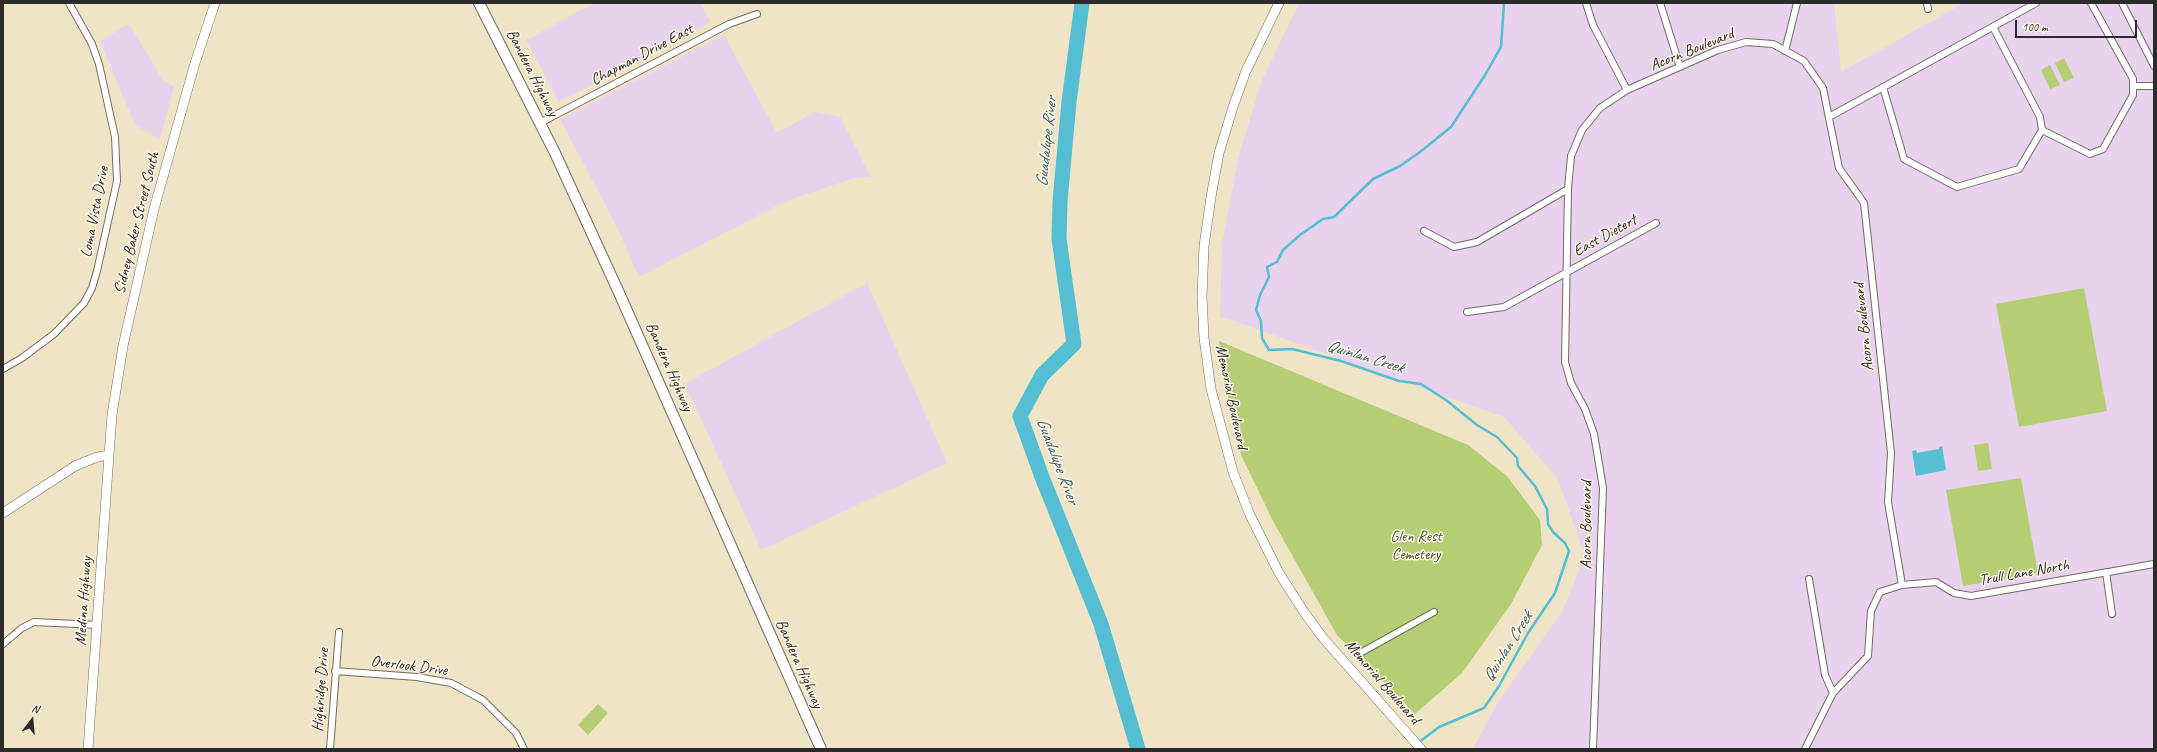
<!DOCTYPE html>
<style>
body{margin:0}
#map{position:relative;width:2157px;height:752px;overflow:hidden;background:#efe5c6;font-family:Caveat,sans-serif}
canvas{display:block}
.frame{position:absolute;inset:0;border:4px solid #2b2b2b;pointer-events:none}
.north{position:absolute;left:12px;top:700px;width:40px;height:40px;-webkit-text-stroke:3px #fcf5e5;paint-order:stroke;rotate:16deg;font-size:11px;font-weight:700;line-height:16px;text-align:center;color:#2b2b2b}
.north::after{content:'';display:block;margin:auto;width:14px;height:18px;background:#2b2b2b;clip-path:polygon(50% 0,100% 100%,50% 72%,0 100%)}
.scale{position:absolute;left:2015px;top:20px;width:122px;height:18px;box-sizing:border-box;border:2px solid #2b2b2b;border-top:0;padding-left:5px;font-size:12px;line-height:14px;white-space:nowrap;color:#2b2b2b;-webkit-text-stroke:3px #fcf5e5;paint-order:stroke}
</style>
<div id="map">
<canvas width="2157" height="752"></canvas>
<div class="frame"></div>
<div class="north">N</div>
<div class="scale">100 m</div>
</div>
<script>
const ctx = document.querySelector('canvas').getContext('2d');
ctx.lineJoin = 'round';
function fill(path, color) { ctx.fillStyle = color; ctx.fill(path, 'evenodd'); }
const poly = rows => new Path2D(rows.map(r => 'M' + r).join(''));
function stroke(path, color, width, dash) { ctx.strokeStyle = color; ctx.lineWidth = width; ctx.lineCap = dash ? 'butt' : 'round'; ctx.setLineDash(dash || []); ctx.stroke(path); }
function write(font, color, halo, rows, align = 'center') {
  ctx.font = font + ' Caveat,sans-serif'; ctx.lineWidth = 3; ctx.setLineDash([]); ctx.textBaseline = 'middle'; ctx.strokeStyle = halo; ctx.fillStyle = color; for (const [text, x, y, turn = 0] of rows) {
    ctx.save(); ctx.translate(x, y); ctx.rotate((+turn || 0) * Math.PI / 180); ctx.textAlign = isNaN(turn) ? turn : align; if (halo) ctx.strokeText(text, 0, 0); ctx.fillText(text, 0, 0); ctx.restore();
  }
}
fill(poly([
 [595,3,700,3,711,22,559,102,526,40],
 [1299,3,1834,3,1841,72,1964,3,2154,3,2154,749,1473,749,1498,702,1562,612,1585,556,1558,479,1504,417,1220,316,1222,243,1239,155,1262,80],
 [129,24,164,82,174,86,160,139,135,125,100,41],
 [724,35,777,133,815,112,840,117,871,177,854,178,786,201,639,277,616,225,560,119],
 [867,283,947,463,761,550,685,384]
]), '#e8d2ee');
fill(poly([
 [2064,58,2074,78,2064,82,2055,63],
 [2050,65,2060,85,2050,89,2041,70],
 [2084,288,2107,411,2019,427,1996,304],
 [1219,341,1468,445,1507,476,1540,520,1542,545,1511,604,1462,673,1415,714,1337,635,1273,521,1241,455,1225,385],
 [1988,443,1992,469,1978,471,1974,445],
 [2021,478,2038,573,1963,586,1946,490],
 [598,704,608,713,588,735,578,725]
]), '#b5ce73');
fill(poly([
 [1942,446,1946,470,1916,476,1912,451,1916,450,1917,453,1939,449,1939,447]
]), '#55bed2');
stroke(poly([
 [1418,743,1439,727,1484,708,1499,686,1528,633,1555,593,1569,551,1565,543,1553,532,1548,524,1547,509,1535,486,1518,466,1517,458,1497,437,1477,425,1446,400,1421,384,1399,381,1341,361,1292,349,1269,350,1262,338,1261,321,1256,310,1260,295,1269,277,1267,267,1277,262,1283,250,1300,235,1323,219,1334,217,1373,179,1400,166,1420,152,1451,127,1485,75,1501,47,1504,3]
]), '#55bed2', 2.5);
stroke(poly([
 [1082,3,1069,102,1060,201,1059,239,1074,344,1042,375,1020,416,1042,477,1101,624,1138,749]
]), '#55bed2', 15);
const street = poly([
 [1586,3,1593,25,1627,90],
 [1660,3,1680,67],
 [1927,3,1928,9],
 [2122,3,2154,66],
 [1993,27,2040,117,2042,130],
 [1785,51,1797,3],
 [2133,86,2154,86],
 [1883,87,1904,159,1957,187,2019,169,2042,130,2090,154,2103,149,2133,95,2133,79,2091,3],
 [1829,117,2036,3],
 [540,123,729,24,757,14],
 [1424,231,1454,247,1477,242,1568,189],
 [1467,312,1504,307,1656,223],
 [3,369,22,358,54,334,84,303,92,288,97,271,117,181,115,137,99,64,92,44,69,3],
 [2106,572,2112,614],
 [1809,579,1825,675,1833,693],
 [1902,585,1936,582,1954,593,1971,596,2154,564],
 [3,644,22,628,34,622,98,625],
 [1362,652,1434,612],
 [335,671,417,677,451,683,483,700,516,733,524,749],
 [330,749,339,632],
 [1593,749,1603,488,1594,434,1585,409,1571,383,1565,362,1568,189,1571,156,1582,130,1600,108,1627,90,1718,50,1746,42,1773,44,1804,61,1823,88,1839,168,1864,203,1891,453,1888,502,1902,585,1880,592,1871,611,1868,656,1833,693,1805,749]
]);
const secondary = poly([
 [1279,3,1246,71,1233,107,1219,153,1211,197,1204,246,1202,297,1204,338,1211,389,1233,472,1250,515,1279,573,1304,612,1323,638,1421,749],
 [3,513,75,466,97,457,109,455],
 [88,749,109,455,112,415,123,346,154,209,195,63,215,3]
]);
const primary = poly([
 [479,3,555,153,620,295,821,749]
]);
stroke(street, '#706c61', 8);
stroke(secondary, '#706c61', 10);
stroke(primary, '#706c61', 12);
stroke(street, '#fff', 6);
stroke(secondary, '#fff', 9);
stroke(primary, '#fff', 10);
write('16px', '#2b2b2b', '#fcf5e5', [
 ["Acorn Boulevard",1692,50,-22],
 ["Chapman Drive East",642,55,-28],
 ["Bandera Highway",532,73,63],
 ["Loma Vista Drive",95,212,-79],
 ["Sidney Baker Street South",137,223,-76],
 ["East Dietert",1605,236,-29],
 ["Acorn Boulevard",1864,327,-96],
 ["Bandera Highway",669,367,66],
 ["Memorial Boulevard",1231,397,78],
 ["Acorn Boulevard",1587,525,-90],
 ["Trull Lane North",2024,573,-10],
 ["Medina Highway",84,601,-86],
 ["Bandera Highway",799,664,66],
 ["Overlook Drive",409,666,7],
 ["Memorial Boulevard",1382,682,49],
 ["Highridge Drive",321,690,-86]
]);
write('16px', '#4e543d', '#fcf5e5', [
 ["Glen Rest",1416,537],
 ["Cemetery",1416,555]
]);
write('italic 17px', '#3a5e65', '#fcf5e5', [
 ["Guadalupe River",1047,142,-84],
 ["Quinlan Creek",1365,357,17],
 ["Guadalupe River",1057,461,69],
 ["Quinlan Creek",1508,647,-58]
]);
</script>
